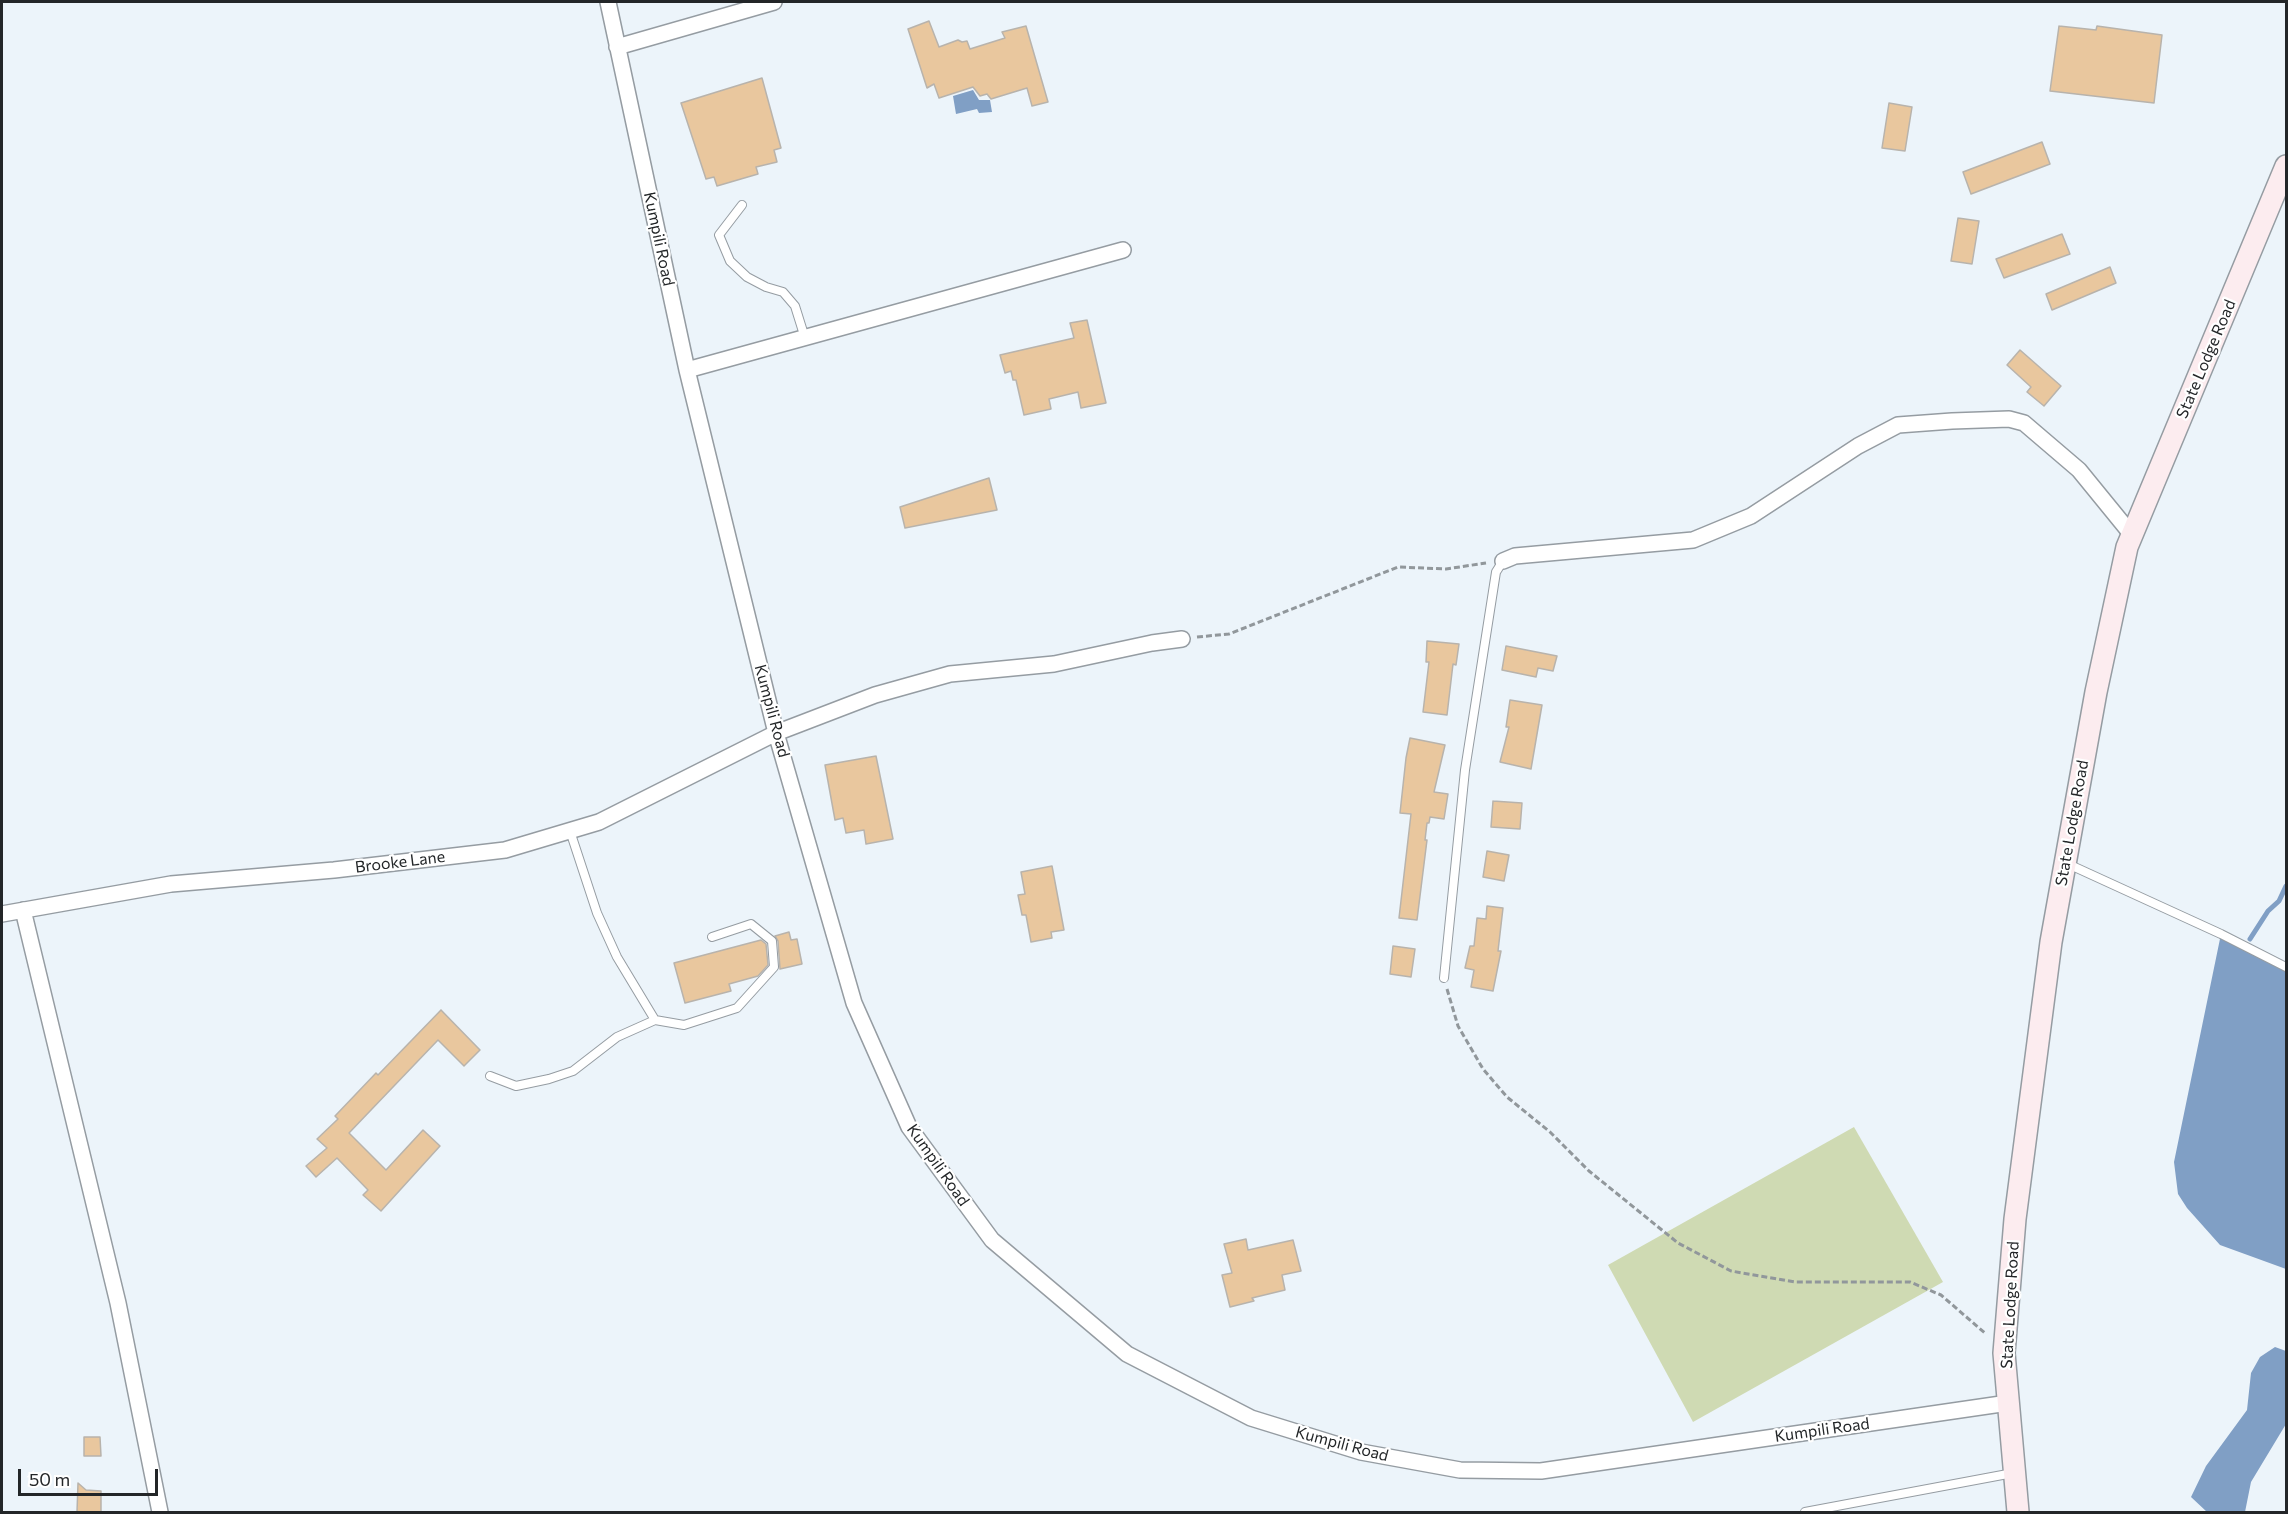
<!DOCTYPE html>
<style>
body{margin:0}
#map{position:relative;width:2288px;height:1514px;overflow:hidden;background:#ecf4fa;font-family:Commissioner,sans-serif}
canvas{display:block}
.frame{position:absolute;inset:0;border:3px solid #232628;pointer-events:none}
.scale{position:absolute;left:18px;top:1469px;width:140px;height:27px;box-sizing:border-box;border:3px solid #232628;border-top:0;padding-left:8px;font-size:18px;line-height:21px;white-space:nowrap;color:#232628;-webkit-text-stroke:4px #fff;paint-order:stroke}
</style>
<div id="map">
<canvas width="2288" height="1514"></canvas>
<div class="frame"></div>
<div class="scale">50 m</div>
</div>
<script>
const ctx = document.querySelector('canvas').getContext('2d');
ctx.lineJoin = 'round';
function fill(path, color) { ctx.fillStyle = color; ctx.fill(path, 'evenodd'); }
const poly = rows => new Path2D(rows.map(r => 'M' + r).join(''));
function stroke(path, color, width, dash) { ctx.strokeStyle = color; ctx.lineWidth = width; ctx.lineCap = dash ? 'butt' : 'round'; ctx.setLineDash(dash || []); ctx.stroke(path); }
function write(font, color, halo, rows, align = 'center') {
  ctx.font = font + ' Commissioner,sans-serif'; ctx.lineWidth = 4.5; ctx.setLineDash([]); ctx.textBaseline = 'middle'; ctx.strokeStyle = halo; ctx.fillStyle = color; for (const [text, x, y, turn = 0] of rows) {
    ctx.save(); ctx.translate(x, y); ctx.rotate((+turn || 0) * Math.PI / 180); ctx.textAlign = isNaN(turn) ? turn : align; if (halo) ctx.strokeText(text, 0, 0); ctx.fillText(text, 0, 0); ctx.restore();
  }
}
fill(poly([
 [1854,1127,1943,1282,1693,1422,1608,1265]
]), '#cfdab3');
fill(poly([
 [973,90,979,100,990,100,992,112,979,113,977,109,956,114,953,96],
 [2221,934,2286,967,2286,1269,2220,1245,2187,1208,2178,1194,2174,1162],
 [2275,1347,2286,1351,2286,1424,2251,1482,2245,1512,2207,1512,2191,1497,2206,1466,2247,1410,2251,1373,2260,1357]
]), '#809fc5');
stroke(poly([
 [2250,939,2268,911,2279,901,2286,886]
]), '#809fc5', 5);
const building = poly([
 [929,21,939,47,958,40,962,42,967,41,970,49,1005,38,1002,32,1026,26,1048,102,1032,106,1027,88,991,99,987,94,980,96,973,87,939,98,934,84,927,88,908,29,929,21],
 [2059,26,2096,30,2097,26,2162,35,2154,103,2050,91,2059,26],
 [762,78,781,148,774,150,777,162,756,167,758,174,717,186,714,177,706,179,681,103,762,78],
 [1889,103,1912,107,1905,151,1882,148,1889,103],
 [2042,142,2050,164,1971,194,1963,172,2042,142],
 [1958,218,1979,221,1972,264,1951,261,1958,218],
 [2062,234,2070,254,2004,278,1996,259,2062,234],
 [2110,267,2116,283,2052,310,2046,294,2110,267],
 [1087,320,1106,403,1081,408,1078,392,1049,399,1051,409,1024,415,1016,380,1013,380,1011,371,1005,373,1000,355,1074,338,1070,323,1087,320],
 [2020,350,2061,386,2044,406,2027,392,2031,387,2007,365,2020,350],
 [989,478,997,510,905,528,900,507,989,478],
 [1427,641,1459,644,1456,665,1453,664,1447,715,1423,712,1429,662,1426,662,1427,641],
 [1506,646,1557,656,1553,671,1538,668,1536,677,1502,670,1506,646],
 [1510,700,1542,705,1531,769,1500,762,1509,727,1506,727,1510,700],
 [1410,738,1445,745,1434,792,1448,794,1444,819,1430,817,1429,823,1427,823,1425,840,1427,840,1417,920,1399,918,1411,814,1400,813,1406,758,1410,738],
 [876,756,893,839,866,844,864,830,846,833,843,818,835,820,825,765,876,756],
 [1493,801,1522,803,1520,829,1491,827,1493,801],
 [1487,851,1509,855,1504,881,1483,877,1487,851],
 [1052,866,1064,930,1051,932,1052,938,1031,942,1026,915,1022,915,1018,895,1025,894,1021,872,1052,866],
 [1487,906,1503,908,1498,951,1501,951,1493,991,1471,987,1474,970,1465,968,1470,946,1474,946,1477,918,1486,919,1487,906],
 [789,932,791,940,797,939,802,964,780,969,778,941,775,936,789,932],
 [761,940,766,944,768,965,758,976,729,984,731,991,685,1003,674,963,761,940],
 [1393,946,1415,949,1411,977,1390,974,1393,946],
 [441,1010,480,1050,464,1066,438,1040,349,1133,386,1170,423,1130,440,1146,381,1211,363,1195,368,1190,337,1158,316,1177,306,1166,327,1148,317,1139,338,1119,335,1116,376,1073,378,1075,441,1010],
 [1246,1239,1248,1250,1293,1240,1301,1271,1282,1275,1285,1290,1252,1298,1254,1301,1230,1307,1222,1275,1232,1273,1224,1244,1246,1239],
 [84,1437,100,1437,101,1456,84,1456,84,1437],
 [78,1483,86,1490,101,1491,101,1512,77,1512,78,1483]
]);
fill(building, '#e9c79e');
stroke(building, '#b8b3ac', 1.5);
const lane = poly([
 [742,205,719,235,730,261,747,277,766,287,783,292,795,306,805,338],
 [570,831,597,913,617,957,655,1020,684,1025,737,1008,774,967,772,941,751,924,712,937],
 [2068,864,2221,934,2286,967],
 [1444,978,1465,770,1496,572,1503,561],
 [490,1076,516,1086,549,1079,573,1071,617,1037,655,1020],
 [1805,1512,2013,1473]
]);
const street = poly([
 [608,2,687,370,776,733,854,1003,909,1127,992,1240,1127,1354,1251,1418,1361,1452,1460,1470,1541,1471,2008,1403],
 [617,47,774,2],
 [687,370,1123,250],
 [1503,561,1515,556,1693,540,1751,516,1858,446,1898,425,1952,421,2009,419,2024,423,2079,470,2132,535],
 [23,910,118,1303,160,1512],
 [2,914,171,884,334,870,505,850,599,822,776,733,875,695,950,674,1054,664,1152,643,1182,639]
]);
const secondary = poly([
 [2018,1512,2004,1353,2015,1219,2051,942,2096,692,2127,547,2286,166]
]);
stroke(lane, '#959ca2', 10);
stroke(street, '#959ca2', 18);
stroke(secondary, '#959ca2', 24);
stroke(poly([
 [1197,637,1229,634,1398,567,1446,569,1486,563],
 [1447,989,1458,1026,1483,1069,1507,1097,1550,1132,1589,1171,1678,1243,1731,1271,1795,1282,1910,1282,1941,1295,1986,1334]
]), '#91979b', 3, [6, 3]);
stroke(lane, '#fff', 8);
stroke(street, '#fff', 15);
stroke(secondary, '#fcecef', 21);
write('16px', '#232628', '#fff', [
 ["Kumpili Road",659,239,78],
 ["State Lodge Road",2206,359,-67],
 ["Kumpili Road",772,711,75],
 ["State Lodge Road",2072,823,-80],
 ["Brooke Lane",400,862,-7],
 ["Kumpili Road",938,1165,55],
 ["State Lodge Road",2010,1305,-87],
 ["Kumpili Road",1822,1430,-8],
 ["Kumpili Road",1342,1444,15]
]);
</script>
